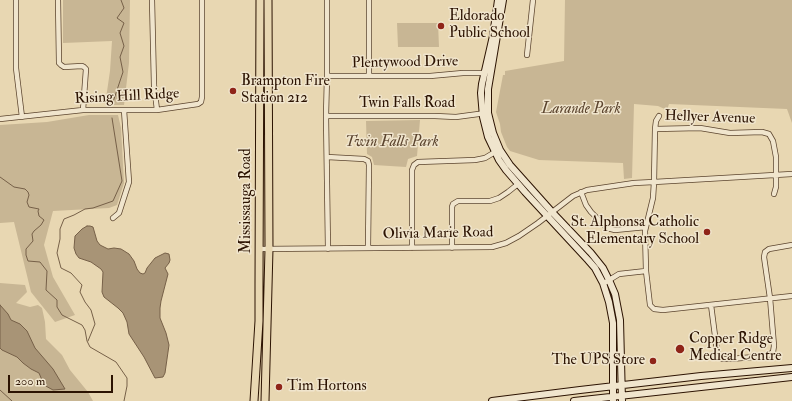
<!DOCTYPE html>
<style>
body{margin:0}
#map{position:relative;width:792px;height:401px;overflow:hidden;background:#e8d7b2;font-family:"IM FELL Double Pica",serif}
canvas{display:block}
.scale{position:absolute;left:8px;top:375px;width:105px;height:18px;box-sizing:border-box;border:2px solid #2c1302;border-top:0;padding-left:5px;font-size:12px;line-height:14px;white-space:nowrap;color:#2c1302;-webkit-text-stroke:3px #f0e5cd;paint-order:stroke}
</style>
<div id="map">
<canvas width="792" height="401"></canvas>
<div class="scale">200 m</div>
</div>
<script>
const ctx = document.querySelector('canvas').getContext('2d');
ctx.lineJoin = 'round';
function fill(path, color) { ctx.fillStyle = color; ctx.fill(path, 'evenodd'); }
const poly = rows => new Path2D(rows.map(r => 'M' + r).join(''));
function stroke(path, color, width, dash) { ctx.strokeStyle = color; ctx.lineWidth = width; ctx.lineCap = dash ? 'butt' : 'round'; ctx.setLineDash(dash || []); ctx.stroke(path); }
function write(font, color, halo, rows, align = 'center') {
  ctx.font = font + ' "IM FELL Double Pica",serif'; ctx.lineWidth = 3; ctx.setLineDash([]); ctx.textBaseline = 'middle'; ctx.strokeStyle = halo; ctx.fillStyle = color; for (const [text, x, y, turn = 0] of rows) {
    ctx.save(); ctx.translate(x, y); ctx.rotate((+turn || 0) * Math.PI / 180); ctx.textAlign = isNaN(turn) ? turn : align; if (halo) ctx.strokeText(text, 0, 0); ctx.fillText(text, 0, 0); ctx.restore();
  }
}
fill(poly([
 [63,0,130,0,129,63,124,105,105,105,110,71,112,41,63,43],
 [565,0,792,0,792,123,787,109,669,104,667,110,658,106,634,104,632,178,624,179,623,163,539,160,510,151,507,147,501,132,500,124,496,112,503,75,505,75,505,71,564,61],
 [397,23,438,23,439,47,398,47],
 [89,115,118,115,121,128,124,183,117,205,109,208,53,211,44,245,53,277,75,315,55,322,31,292,14,222,0,223,0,125,47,122],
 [420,120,417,156,408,159,406,167,374,165,372,157,367,154,366,121],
 [0,283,25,285,27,292,16,303,30,307,38,305,42,308,45,322,46,339,62,355,70,370,88,392,93,401,0,401]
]), '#c8b694');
const water = poly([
 [87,226,90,226,93,227,97,241,100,245,108,249,114,248,121,249,129,254,134,261,137,269,140,273,143,274,145,273,147,268,155,258,165,253,169,254,170,260,169,263,165,268,168,274,161,301,160,308,160,318,166,333,169,345,165,373,163,377,155,378,144,357,129,334,127,322,123,313,118,308,104,297,102,292,103,272,101,269,91,262,79,258,76,254,74,248,75,236,82,229,87,226],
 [0,305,8,314,11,320,20,324,27,331,35,348,53,369,65,389,53,390,44,385,39,373,31,369,23,363,17,357,2,350,0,348,0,305]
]);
fill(water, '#a89476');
stroke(water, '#766048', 1);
stroke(poly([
 [113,102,123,72,120,57,124,46,120,33,124,23,117,18,124,8,121,0],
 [0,177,14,187,25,189,28,192,29,195,27,202,29,207,39,209,38,211,39,216,44,220,41,225,34,231,32,234,33,241,26,249,26,255,28,261,40,262,47,271,46,290,57,300,57,307,62,315,82,325,85,330,87,341,90,347,116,362,127,378,127,386,124,401],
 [88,341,95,324,91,310,85,302,80,292,82,285,71,273,61,268,57,253,60,239,60,229,64,219,74,215,85,209,93,208,113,201,122,181,112,118],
 [0,390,12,401]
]), '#766048', 1);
const street = poly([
 [16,0,16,68,22,117],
 [58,0,59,63,61,65,64,67,82,66,84,67,86,69,83,110],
 [152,0,154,85,157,110],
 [327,0,327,76,326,116,328,249],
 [527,55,533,0],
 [327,76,430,76,463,73,484,73],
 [369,76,369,0],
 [326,116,435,116,456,117,486,113],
 [659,116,656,121,655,129,654,182,653,198,645,231,646,271,650,305,654,309,663,310,792,296],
 [0,119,83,110,157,110,198,104,201,102,202,97,202,0],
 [655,129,700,128,730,133,762,132,769,134,773,141,776,157,776,187,774,194],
 [327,157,364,159,368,161,369,165,368,248],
 [581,192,586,205,591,212,607,228,615,230,646,227],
 [113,218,119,213,129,182,124,110],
 [412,248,412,170,414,165,418,162,475,160,485,158,495,152],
 [452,248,452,207,453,204,458,201,490,201,499,198,508,192,518,184],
 [260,249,492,247,506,243,519,236,538,223,573,196,587,190,634,183,654,182,792,174],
 [606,282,619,274,646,271],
 [711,305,717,351,719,356,722,359,730,359,767,356,773,352,774,346,770,298,764,257,765,252,769,249,792,245]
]);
const secondary = poly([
 [498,0,493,36,482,84,481,93,483,117,488,137,499,160,506,170,525,192,588,260,595,268,603,283,609,302,613,323,613,401],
 [503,0,488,89,488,113,493,133,500,150,510,165,552,212,591,253,603,268,609,280,615,294,620,320,622,401],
 [492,401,580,390,701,376,792,368],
 [574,401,792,377]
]);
const primary = poly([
 [254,401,259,321,259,283,260,0],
 [265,401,269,249,268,0]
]);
stroke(street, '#5b442e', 6);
stroke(secondary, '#2c1302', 8);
stroke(primary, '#2c1302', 9);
stroke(street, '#f0e5cd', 4.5);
stroke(secondary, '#f0e5cd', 6);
stroke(primary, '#e8d7b2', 7);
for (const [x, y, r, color] of [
 [441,26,4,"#8f2418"],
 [233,91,4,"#8f2418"],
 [707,232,4,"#8f2418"],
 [680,349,5,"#8f2418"],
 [653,361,4,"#8f2418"],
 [279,387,4,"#8f2418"]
]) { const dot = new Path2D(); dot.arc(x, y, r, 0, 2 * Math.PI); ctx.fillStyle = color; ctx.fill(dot); stroke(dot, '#f0e5cd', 1.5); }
write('15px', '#2c1302', '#f0e5cd', [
 ["Eldorado",449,17],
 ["Public School",449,34],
 ["Brampton Fire",241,82],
 ["Station 212",241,99],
 ["St. Alphonsa Catholic",699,223,"right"],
 ["Elementary School",699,240,"right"],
 ["Copper Ridge",689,340],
 ["Medical Centre",689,357],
 ["The UPS Store",645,361,"right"],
 ["Tim Hortons",287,387]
], 'left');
write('15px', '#2c1302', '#f0e5cd', [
 ["Plentywood Drive",405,63,-1],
 ["Rising Hill Ridge",127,97,-3],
 ["Twin Falls Road",407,104],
 ["Hellyer Avenue",710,118,2],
 ["Mississauga Road",247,201,-90],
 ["Olivia Marie Road",438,234,-1]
]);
write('italic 15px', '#5b442e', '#f0e5cd', [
 ["Larande Park",581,110],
 ["Twin Falls Park",392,143]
]);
</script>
